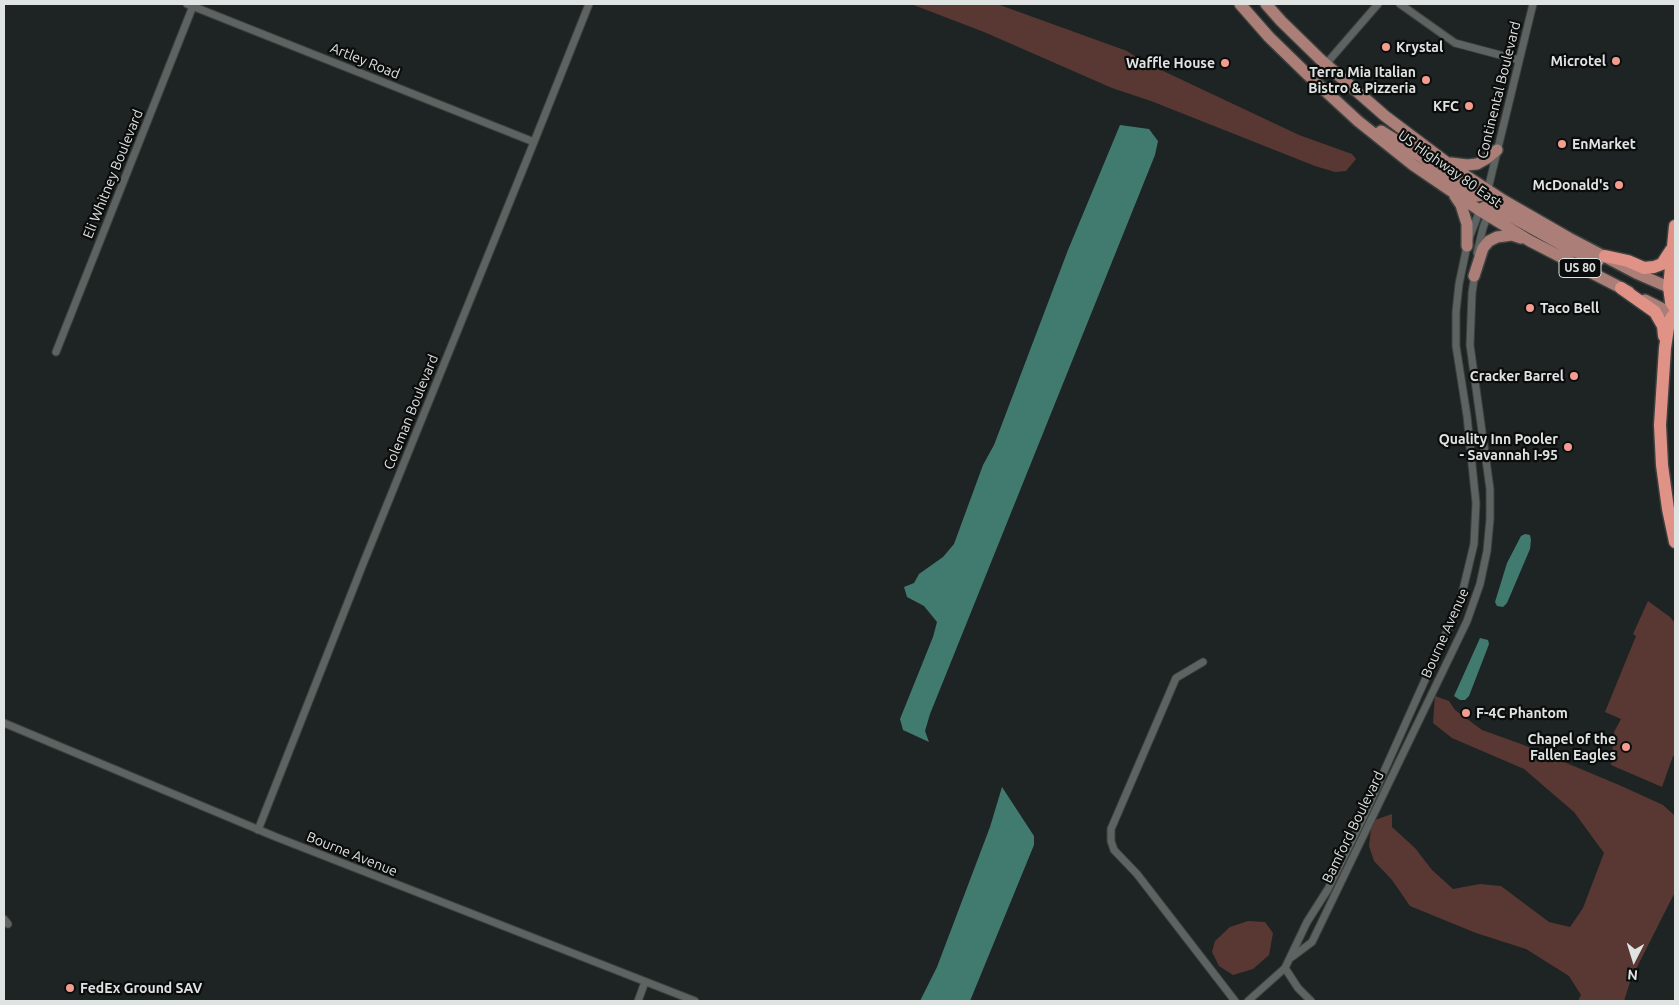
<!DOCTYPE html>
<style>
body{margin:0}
#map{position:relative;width:1679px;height:1005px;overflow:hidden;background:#1e2423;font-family:Ubuntu,sans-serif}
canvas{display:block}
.frame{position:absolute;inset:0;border:5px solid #dfe3e2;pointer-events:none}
.north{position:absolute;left:1609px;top:935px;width:50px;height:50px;-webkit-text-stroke:4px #0a0d0c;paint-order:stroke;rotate:185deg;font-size:14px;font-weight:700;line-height:20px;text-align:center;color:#dfe3e2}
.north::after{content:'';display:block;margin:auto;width:18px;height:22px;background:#dfe3e2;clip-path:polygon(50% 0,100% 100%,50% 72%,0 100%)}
</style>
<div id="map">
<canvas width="1679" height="1005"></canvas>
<div class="frame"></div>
<div class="north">N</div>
</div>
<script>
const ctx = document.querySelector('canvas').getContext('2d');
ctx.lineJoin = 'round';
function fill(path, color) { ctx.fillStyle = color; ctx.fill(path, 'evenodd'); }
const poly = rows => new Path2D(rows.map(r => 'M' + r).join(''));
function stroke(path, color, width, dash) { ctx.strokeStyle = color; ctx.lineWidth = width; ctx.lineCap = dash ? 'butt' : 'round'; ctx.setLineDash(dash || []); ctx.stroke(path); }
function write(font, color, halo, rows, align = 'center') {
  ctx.font = font + ' Ubuntu,sans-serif'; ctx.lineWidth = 4.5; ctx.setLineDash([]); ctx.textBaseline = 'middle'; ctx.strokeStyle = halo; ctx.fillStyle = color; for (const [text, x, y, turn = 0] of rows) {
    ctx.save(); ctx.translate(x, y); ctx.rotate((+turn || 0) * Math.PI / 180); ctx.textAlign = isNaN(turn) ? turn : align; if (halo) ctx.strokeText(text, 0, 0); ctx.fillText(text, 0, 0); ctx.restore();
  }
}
fill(poly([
 [911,4,997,4,1127,51,1142,61,1299,135,1352,154,1356,159,1346,171,1335,172,1315,166,1151,101,1112,88,984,32],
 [1648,601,1670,617,1675,623,1675,756,1673,756,1662,787,1611,765,1614,732,1621,719,1605,712,1636,636,1633,634],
 [1435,696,1449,701,1455,710,1482,730,1521,744,1619,785,1663,805,1675,816,1675,892,1631,979,1624,1001,1578,1001,1581,995,1569,976,1526,949,1476,933,1410,906,1392,880,1374,861,1369,846,1372,821,1392,814,1392,827,1415,848,1432,870,1453,889,1480,884,1501,886,1549,922,1570,927,1583,908,1604,853,1574,812,1524,769,1452,738,1433,723],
 [1248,921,1265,922,1273,933,1269,955,1253,969,1233,975,1219,966,1212,952,1215,941,1230,927]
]), '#593833');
fill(poly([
 [1120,125,1149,129,1158,141,1155,155,930,714,925,731,929,742,903,730,900,719,933,637,937,622,924,606,907,597,904,587,914,583,919,574,943,557,954,544,983,465,994,445,1068,250],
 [1525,534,1530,535,1531,540,1530,549,1507,603,1503,607,1497,606,1495,602,1507,563,1521,536],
 [1480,638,1488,640,1489,644,1486,652,1469,696,1465,700,1460,700,1454,696],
 [1002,787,1034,836,1034,845,970,1001,920,1001,937,967,990,827]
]), '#417a6f');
const minor = poly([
 [187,4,534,142],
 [1400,4,1455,43,1519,60],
 [1326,64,1378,4],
 [1487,193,1533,4],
 [1477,253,1483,228,1488,214,1488,190],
 [56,352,193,6],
 [1203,662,1176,678,1111,829,1111,841,1114,850,1137,874,1235,1001],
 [4,723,276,837,695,1001],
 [258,830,363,564,534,142,589,4],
 [4,919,8,924],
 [1292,957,1312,942,1467,621,1480,584,1487,551,1490,519,1490,489,1470,345,1472,293,1475,273],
 [1285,968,1298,988,1311,1001],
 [638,1001,645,982],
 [1248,1001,1285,968,1307,922,1328,889,1364,816,1460,602,1474,544,1476,503,1467,416,1456,346,1456,312,1459,284,1468,241,1481,207]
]);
const primary = poly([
 [1240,4,1269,37,1308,75,1358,121,1413,165,1479,210,1530,241,1629,292],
 [1266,4,1281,21,1321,60,1385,116,1450,165,1503,200,1569,238,1636,273,1675,290],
 [1381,131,1407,147,1476,196,1484,195,1488,190],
 [1451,163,1467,165,1477,164,1486,159,1497,150],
 [1455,196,1461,205,1467,224,1467,246],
 [1479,210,1488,205,1492,206,1571,250,1599,260],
 [1474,276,1483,248,1489,241,1497,237,1512,235,1521,238],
 [1645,300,1675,315]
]);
const motorway = poly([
 [1675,226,1669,287,1671,302,1675,308],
 [1605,256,1628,261,1644,268,1654,267,1662,264,1671,250],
 [1621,288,1655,312,1663,326,1664,336],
 [1675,313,1669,321,1665,348,1660,425,1662,465,1668,509,1675,542]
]);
stroke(minor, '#3c413f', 9);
stroke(primary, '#3c413f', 14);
stroke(motorway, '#3c413f', 15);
stroke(minor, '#5c6361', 7);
stroke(primary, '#ab7f78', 11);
stroke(motorway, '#e09287', 12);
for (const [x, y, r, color] of [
 [1386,47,5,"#f59c90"],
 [1616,61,5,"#f59c90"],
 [1225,63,5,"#f59c90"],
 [1426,80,5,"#f59c90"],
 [1469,106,5,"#f59c90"],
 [1562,144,5,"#f59c90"],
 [1619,185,5,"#f59c90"],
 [1530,308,5,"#f59c90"],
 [1574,376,5,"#f59c90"],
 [1568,447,5,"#f59c90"],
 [1466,713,5,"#f59c90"],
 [1626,747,5,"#f59c90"],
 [70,988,5,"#f59c90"]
]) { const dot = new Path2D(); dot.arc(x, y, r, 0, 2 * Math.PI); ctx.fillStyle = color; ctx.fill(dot); stroke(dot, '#0a0d0c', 2); }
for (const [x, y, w] of [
 [1580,268,42]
]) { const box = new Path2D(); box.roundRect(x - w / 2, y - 9.5, w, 19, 4); ctx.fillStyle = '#0a0d0c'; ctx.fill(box); stroke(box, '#dfe3e2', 1); }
write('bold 12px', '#dfe3e2', null, [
 ["US 80",1580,268]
]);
write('bold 14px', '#dfe3e2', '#0a0d0c', [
 ["Krystal",1396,47,"left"],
 ["Microtel",1606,61],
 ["Waffle House",1215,63],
 ["Terra Mia Italian",1416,72],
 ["Bistro & Pizzeria",1416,88],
 ["KFC",1459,106],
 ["EnMarket",1572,144,"left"],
 ["McDonald's",1609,185],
 ["Taco Bell",1540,308,"left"],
 ["Cracker Barrel",1564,376],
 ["Quality Inn Pooler",1558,439],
 ["- Savannah I-95",1558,455],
 ["F-4C Phantom",1476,713,"left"],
 ["Chapel of the",1616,739],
 ["Fallen Eagles",1616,755],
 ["FedEx Ground SAV",80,988,"left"]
], 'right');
write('14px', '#dfe3e2', '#0a0d0c', [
 ["Artley Road",365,61,22],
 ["Continental Boulevard",1499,90,-76],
 ["US Highway 80 East",1450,169,35],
 ["Eli Whitney Boulevard",113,174,-68],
 ["Coleman Boulevard",411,412,-68],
 ["Bourne Avenue",1445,633,-66],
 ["Bamford Boulevard",1353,827,-64],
 ["Bourne Avenue",352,854,22]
]);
</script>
